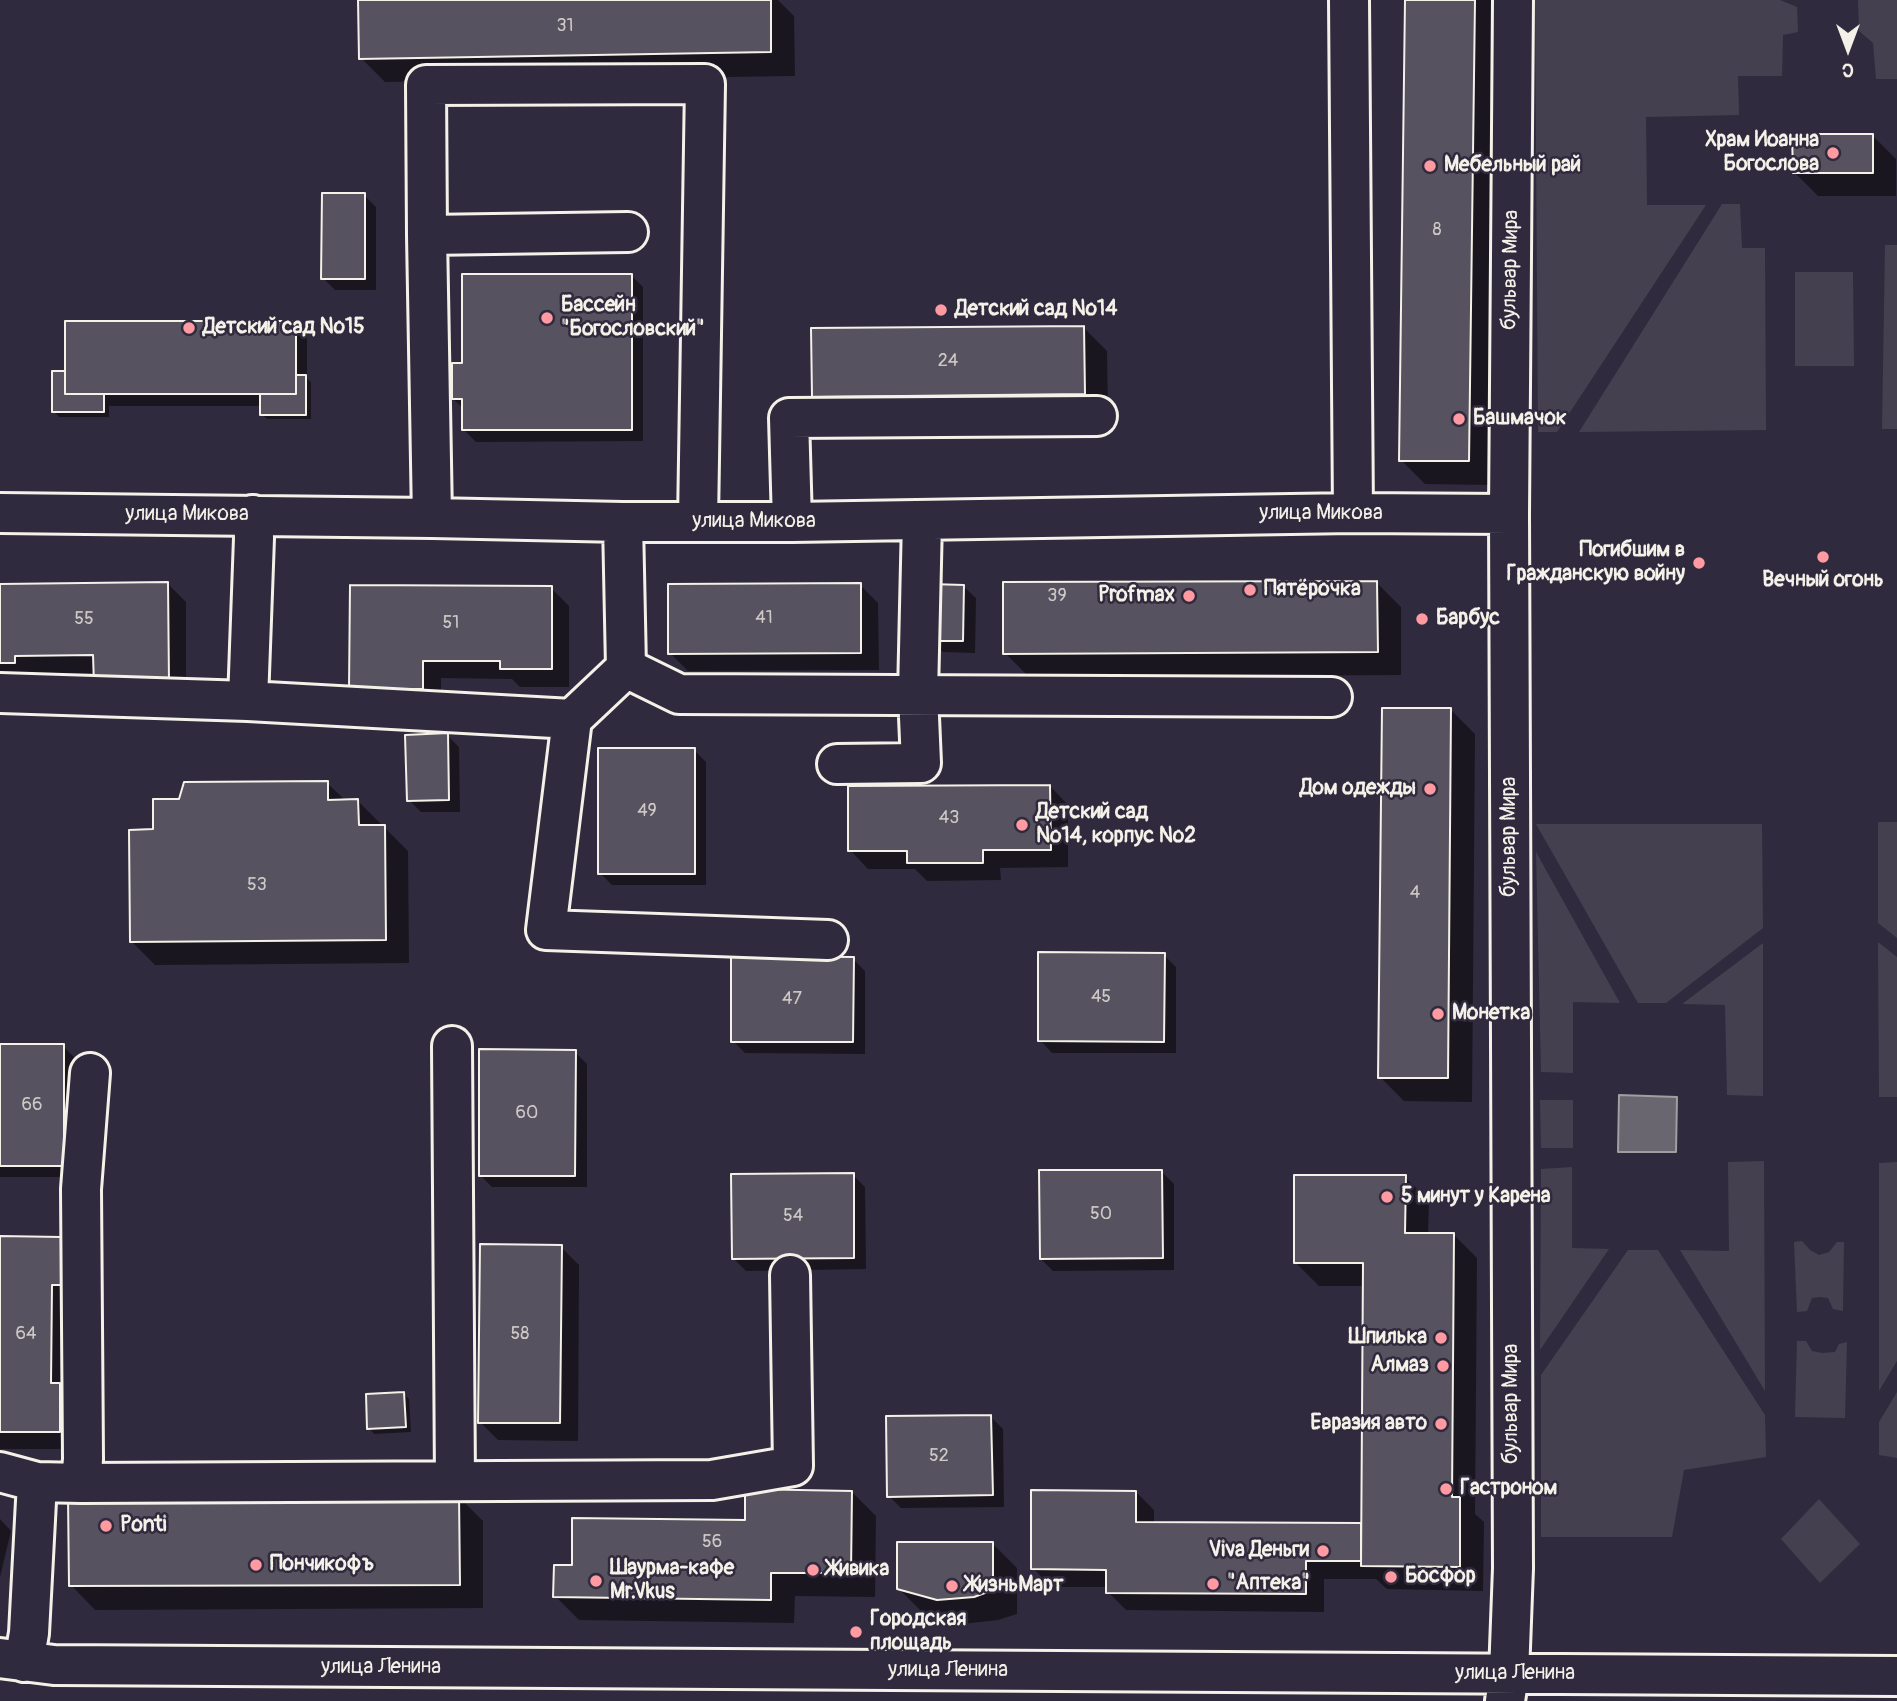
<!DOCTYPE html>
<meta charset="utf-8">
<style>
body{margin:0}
#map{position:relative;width:1897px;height:1701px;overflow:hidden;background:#2f2a3d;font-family:Pangolin,sans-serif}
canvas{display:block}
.north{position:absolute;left:1813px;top:14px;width:70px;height:70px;-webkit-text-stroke:5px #2f2a3d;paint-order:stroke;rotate:180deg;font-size:19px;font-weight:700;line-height:28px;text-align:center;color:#f4f1e8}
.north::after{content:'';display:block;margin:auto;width:24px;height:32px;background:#f4f1e8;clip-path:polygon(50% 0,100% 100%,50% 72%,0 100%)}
</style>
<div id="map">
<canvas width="1897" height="1701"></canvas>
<div class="north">С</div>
</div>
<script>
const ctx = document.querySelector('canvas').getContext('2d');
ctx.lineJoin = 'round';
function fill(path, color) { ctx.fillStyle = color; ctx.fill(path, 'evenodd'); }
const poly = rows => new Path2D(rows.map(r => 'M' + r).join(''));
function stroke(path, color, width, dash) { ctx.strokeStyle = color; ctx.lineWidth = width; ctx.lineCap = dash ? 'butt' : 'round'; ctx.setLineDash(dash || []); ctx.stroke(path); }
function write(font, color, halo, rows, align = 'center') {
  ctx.font = font + ' Pangolin,sans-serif'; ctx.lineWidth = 5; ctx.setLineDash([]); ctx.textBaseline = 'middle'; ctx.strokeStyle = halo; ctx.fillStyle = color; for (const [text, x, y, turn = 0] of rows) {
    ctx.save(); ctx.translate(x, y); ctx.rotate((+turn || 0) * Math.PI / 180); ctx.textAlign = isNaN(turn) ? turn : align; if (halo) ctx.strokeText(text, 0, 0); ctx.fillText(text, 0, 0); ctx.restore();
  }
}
fill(poly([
 [1535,0,1780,0,1797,7,1798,32,1783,35,1782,76,1738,76,1739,115,1646,117,1647,205,1706,205,1557,432,1538,432],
 [1858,0,1897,0,1897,79,1876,79,1873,43,1859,31],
 [1722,204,1740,204,1742,248,1765,248,1766,430,1579,432],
 [1885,245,1897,245,1897,429,1882,429],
 [1853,272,1854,366,1795,366,1795,272],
 [1878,822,1897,822,1897,938,1878,923],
 [1536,824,1762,824,1763,928,1666,1003,1638,1003],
 [1536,852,1620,1003,1573,1002,1573,1073,1541,1072],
 [1878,942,1897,957,1897,1097,1879,1097],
 [1763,943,1763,1096,1727,1095,1725,1005,1682,1004],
 [1540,1100,1573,1100,1573,1148,1541,1148],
 [1764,1161,1765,1391,1680,1250,1729,1251,1728,1162],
 [1897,1162,1897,1361,1879,1391,1879,1163],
 [1572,1167,1572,1248,1609,1249,1540,1350,1541,1169],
 [1802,1241,1810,1250,1819,1255,1829,1252,1837,1242,1844,1242,1843,1311,1833,1309,1828,1298,1819,1297,1812,1298,1807,1311,1797,1312,1794,1242],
 [1628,1250,1658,1250,1765,1415,1766,1457,1684,1470,1672,1537,1541,1537,1541,1375],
 [1797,1341,1806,1341,1812,1351,1822,1353,1835,1352,1839,1344,1847,1342,1845,1418,1795,1417],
 [1897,1392,1897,1458,1879,1455,1879,1422],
 [1819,1499,1860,1544,1820,1583,1781,1539]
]), '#454050');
const water = poly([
 [1619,1095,1677,1097,1676,1152,1618,1152,1619,1095]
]);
fill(water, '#6a6670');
stroke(water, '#a19ea0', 2);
fill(poly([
 [360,0,778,0,794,16,795,76,385,82,361,58],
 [1406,0,1498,0,1493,485,1425,484,1401,460],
 [1872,135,1896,159,1896,196,1818,196,1794,172],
 [364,195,376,207,376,290,335,290,323,278],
 [631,275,643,287,643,441,476,442,464,430,464,409,453,399,464,364],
 [295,323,307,335,307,379,311,382,311,419,267,419,262,414,262,406,109,406,109,417,59,417,54,411,67,372],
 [1083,327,1107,351,1108,418,837,421,813,397],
 [167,583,186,602,186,701,95,673,33,673,33,681,0,681,0,585],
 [1377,583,1401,607,1401,675,1029,677,1005,653],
 [860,585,878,603,879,670,688,671,670,653],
 [963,586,976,598,975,653,943,652,931,640],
 [551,588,569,606,569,687,520,687,512,679,441,678,441,707,351,688],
 [1451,710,1475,734,1472,1102,1404,1101,1380,1077],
 [447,735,459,747,460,812,421,812,409,800],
 [694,750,706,762,706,885,612,885,600,873],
 [327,783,346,801,358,801,408,851,409,963,155,965,131,941,155,831,181,800],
 [1050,786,1068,805,1068,867,1000,868,1001,880,927,881,915,869,868,869,850,850],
 [1164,955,1176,967,1176,1053,1052,1053,1040,1040],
 [853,959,865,971,865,1054,745,1053,733,1041],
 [0,1046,63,1046,75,1058,75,1177,0,1177],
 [575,1052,587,1064,587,1187,492,1187,480,1175],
 [1162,1172,1174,1184,1174,1270,1053,1271,1041,1259],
 [853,1175,865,1187,866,1269,746,1271,734,1259],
 [1405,1177,1429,1201,1428,1234,1453,1234,1477,1258,1475,1514,1484,1522,1483,1591,1387,1589,1376,1579,1324,1579,1324,1612,1126,1610,1108,1592,1108,1587,1051,1587,1033,1568,1136,1492,1154,1510,1154,1523,1361,1525,1363,1527,1365,1286,1319,1286,1295,1262],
 [0,1238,61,1239,79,1257,77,1449,0,1449],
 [561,1247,579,1265,578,1441,498,1440,480,1422],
 [404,1394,409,1399,411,1432,374,1434,369,1428],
 [991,1417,1003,1429,1004,1507,901,1508,889,1496],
 [852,1492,876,1516,875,1597,795,1596,794,1623,579,1620,555,1596,747,1522],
 [459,1497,483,1521,483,1608,95,1610,71,1585],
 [0,1519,11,1531,0,1577],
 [993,1544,1017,1568,1017,1614,998,1620,962,1624,923,1613,899,1589]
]), '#0007');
const building = poly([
 [358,0,771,0,771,52,359,59,358,0],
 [1405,0,1475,0,1469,461,1399,461,1405,0],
 [1792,134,1873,134,1873,173,1793,173,1792,134],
 [322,193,365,193,365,279,321,279,322,193],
 [462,274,632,274,632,430,462,430,462,399,452,399,452,363,462,363,462,274],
 [65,321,296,321,296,394,65,394,65,321],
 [1084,326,1085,394,812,397,811,328,1084,326],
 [52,371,65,371,65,394,104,394,104,412,52,412,52,371],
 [296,375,306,375,306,415,260,415,260,394,296,394,296,375],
 [1377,581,1378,652,1003,654,1003,582,1377,581],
 [168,582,169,683,94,685,93,655,15,656,15,663,0,663,0,584,168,582],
 [861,583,861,653,668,654,668,584,861,583],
 [930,584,964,585,963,641,929,641,930,584],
 [350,585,552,586,552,669,500,669,500,661,423,661,423,689,349,689,350,585],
 [1382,708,1451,708,1448,1078,1378,1078,1382,708],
 [448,733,449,800,407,801,405,735,448,733],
 [598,748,695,748,695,874,598,874,598,748],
 [328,781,328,800,358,799,359,825,385,825,386,940,130,942,129,830,153,829,153,799,179,799,184,782,328,781],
 [1050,785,1051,850,983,850,983,863,907,863,907,851,848,851,848,786,1050,785],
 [1038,952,1165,953,1164,1042,1038,1041,1038,952],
 [731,956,854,957,853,1042,731,1042,731,956],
 [0,1044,64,1044,64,1166,0,1166,0,1044],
 [479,1049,576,1050,575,1176,479,1176,479,1049],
 [1039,1170,1162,1170,1163,1258,1040,1259,1039,1170],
 [854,1173,854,1258,732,1259,731,1174,854,1173],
 [1294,1175,1406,1175,1405,1233,1454,1233,1452,1497,1460,1497,1460,1567,1361,1566,1363,1263,1294,1263,1294,1175],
 [0,1236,61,1237,61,1285,52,1285,51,1383,60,1383,60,1432,0,1432,0,1236],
 [480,1244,562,1245,560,1423,478,1423,480,1244],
 [404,1392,406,1427,367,1429,366,1394,404,1392],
 [991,1415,993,1495,887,1497,886,1416,991,1415],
 [745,1489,852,1491,851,1573,771,1573,771,1600,553,1597,554,1565,572,1565,572,1518,745,1520,745,1489],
 [1031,1490,1136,1491,1136,1522,1361,1523,1361,1561,1306,1561,1306,1594,1106,1593,1106,1570,1031,1569,1031,1490],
 [459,1495,460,1585,69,1586,68,1497,459,1495],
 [897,1542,993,1542,993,1590,974,1597,937,1600,897,1589,897,1542]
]);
fill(building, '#56525f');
stroke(building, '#f4f1e8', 2);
const minor = poly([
 [1349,0,1353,513],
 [427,235,426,85,705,84,698,521],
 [0,513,432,518,623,522,792,522,1353,513,1509,514],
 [253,515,254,538,248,701,572,719],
 [432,518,427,235,628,232],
 [623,522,626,668,572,719,546,930,828,940],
 [792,522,789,418,1097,416],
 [626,668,679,694,1332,697],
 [0,693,248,701],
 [837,764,921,763,918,694,922,520],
 [452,1046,455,1481],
 [0,1472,37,1482,81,1483,712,1480,793,1466,790,1275],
 [81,1483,83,1459,81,1189,90,1073],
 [0,1658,54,1665,1897,1676],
 [24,1662,29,1633,37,1482],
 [1505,1701,1509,1674,1513,1568,1509,514,1513,0]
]);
stroke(minor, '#f4f1e8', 44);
stroke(minor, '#2f2a3d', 38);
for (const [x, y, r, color] of [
 [1833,153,7,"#ff9aa2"],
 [1430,166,7,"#ff9aa2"],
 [941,310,7,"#ff9aa2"],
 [547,318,7,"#ff9aa2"],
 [189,328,7,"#ff9aa2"],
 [1459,419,7,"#ff9aa2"],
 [1823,557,7,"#ff9aa2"],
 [1699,563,7,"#ff9aa2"],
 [1250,590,7,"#ff9aa2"],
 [1189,596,7,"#ff9aa2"],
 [1422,619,7,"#ff9aa2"],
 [1430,789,7,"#ff9aa2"],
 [1022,825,7,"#ff9aa2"],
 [1438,1014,7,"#ff9aa2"],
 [1387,1197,7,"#ff9aa2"],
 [1441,1338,7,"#ff9aa2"],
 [1443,1366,7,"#ff9aa2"],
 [1441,1424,7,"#ff9aa2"],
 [1446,1489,7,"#ff9aa2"],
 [106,1526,7,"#ff9aa2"],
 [1323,1551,7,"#ff9aa2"],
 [256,1565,7,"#ff9aa2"],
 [813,1570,7,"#ff9aa2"],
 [1391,1577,7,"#ff9aa2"],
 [596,1581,7,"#ff9aa2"],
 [1213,1584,7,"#ff9aa2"],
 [952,1586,7,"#ff9aa2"],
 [856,1632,7,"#ff9aa2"]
]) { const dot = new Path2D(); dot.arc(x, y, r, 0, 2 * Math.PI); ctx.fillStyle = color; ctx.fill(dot); stroke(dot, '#2f2a3d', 2.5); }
write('18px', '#ccc9c6', null, [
 ["31",565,26],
 ["8",1437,230],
 ["24",948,361],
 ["39",1057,596],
 ["41",764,618],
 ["55",84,619],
 ["51",451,623],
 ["49",647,811],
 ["43",949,818],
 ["53",257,885],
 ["4",1415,893],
 ["45",1101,997],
 ["47",792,999],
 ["66",32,1105],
 ["60",527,1113],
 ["50",1101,1214],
 ["54",793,1216],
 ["64",26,1334],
 ["58",520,1334],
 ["52",939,1456],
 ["56",712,1542]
]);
write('bold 21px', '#f4f1e8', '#2f2a3d', [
 ["Храм Иоанна",1819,141,"right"],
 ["Богослова",1819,165,"right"],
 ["Мебельный рай",1444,166],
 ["Бассейн",561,306],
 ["\"Богословский\"",561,330],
 ["Детский сад №14",955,310],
 ["Детский сад №15",203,328],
 ["Башмачок",1473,419],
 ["Погибшим в",1685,551,"right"],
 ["Гражданскую войну",1685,575,"right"],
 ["Вечный огонь",1823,581,"center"],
 ["Пятёрочка",1264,590],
 ["Profmax",1175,596,"right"],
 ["Барбус",1436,619],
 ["Дом одежды",1416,789,"right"],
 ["Детский сад",1036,813],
 ["№14, корпус №2",1036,837],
 ["Монетка",1452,1014],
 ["5 минут у Карена",1401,1197],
 ["Шпилька",1427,1338,"right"],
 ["Алмаз",1429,1366,"right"],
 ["Евразия авто",1427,1424,"right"],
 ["Гастроном",1460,1489],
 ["Ponti",120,1526],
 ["Viva Деньги",1309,1551,"right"],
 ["Пончикофъ",270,1565],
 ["Шаурма-кафе",610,1569],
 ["Mr.Vkus",610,1593],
 ["Живика",827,1570],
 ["Босфор",1405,1577],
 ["\"Аптека\"",1227,1584],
 ["ЖизньМарт",966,1586],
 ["Городская",870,1620],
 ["площадь",870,1644]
], 'left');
write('21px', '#f4f1e8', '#2f2a3d', [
 ["бульвар Мира",1511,270,-89],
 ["улица Микова",1321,514],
 ["улица Микова",187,515],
 ["улица Микова",754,522],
 ["бульвар Мира",1510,837,-90],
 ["бульвар Мира",1512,1404,-90],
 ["улица Ленина",381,1668],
 ["улица Ленина",948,1671],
 ["улица Ленина",1515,1674]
]);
</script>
